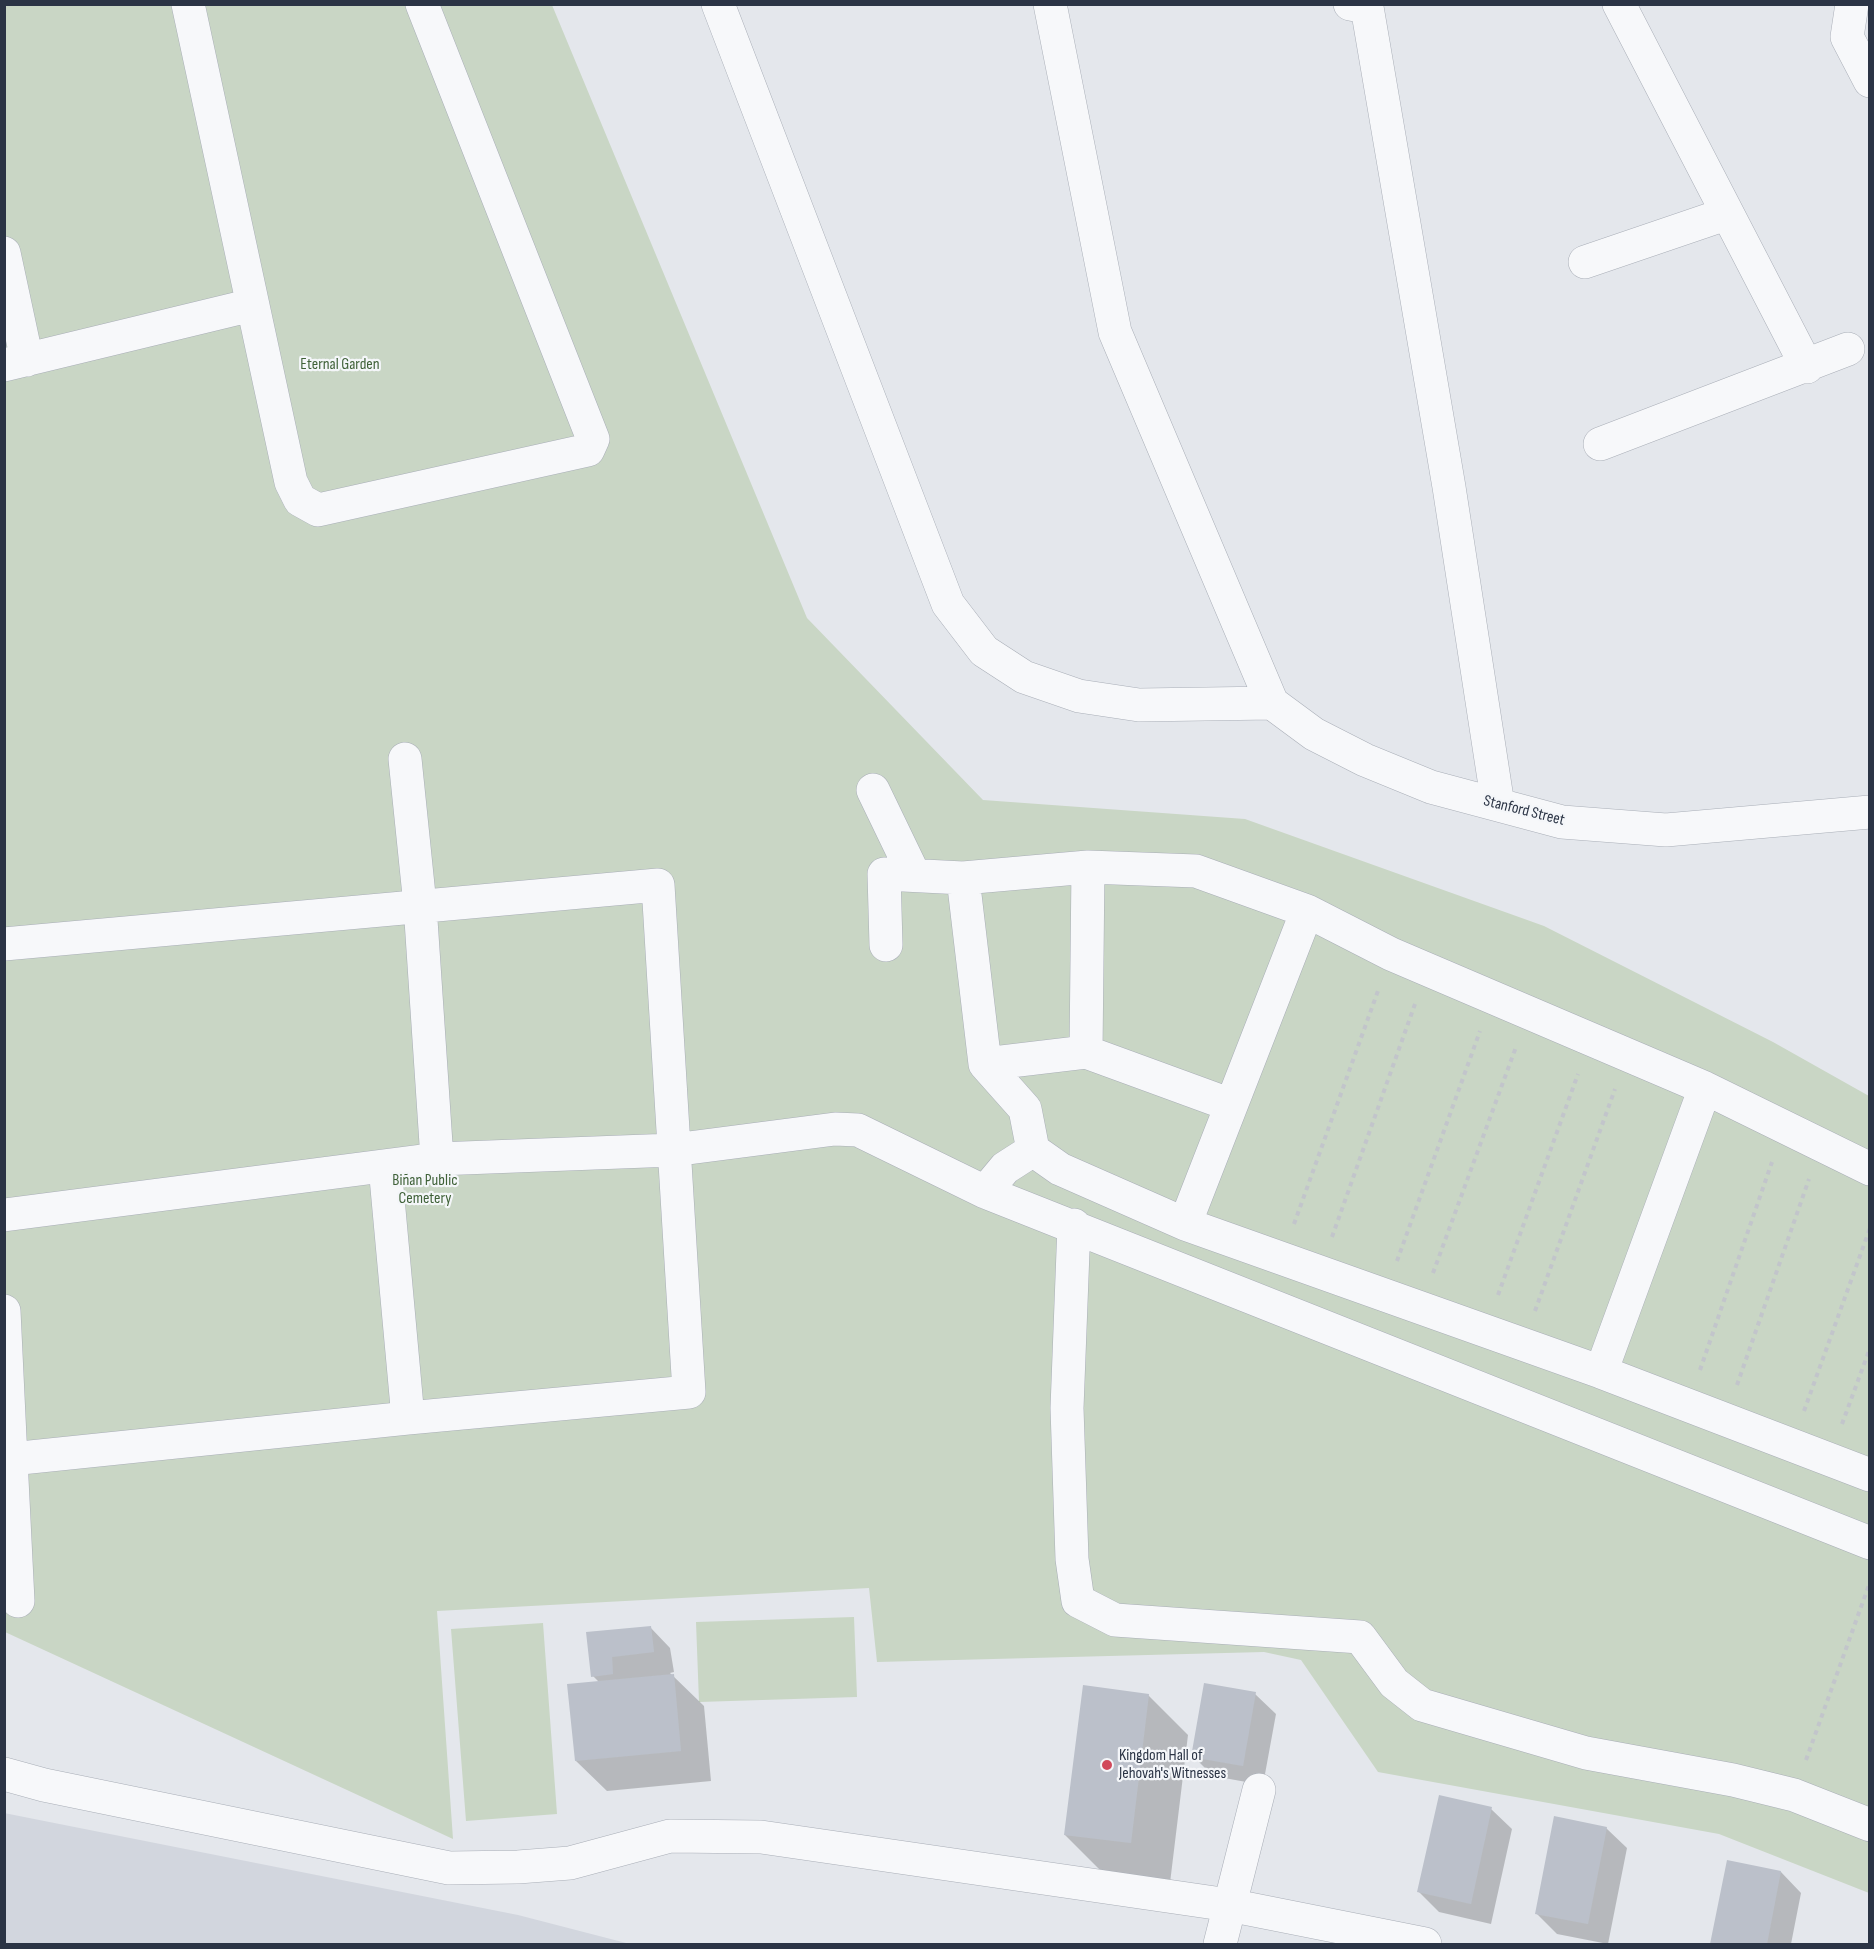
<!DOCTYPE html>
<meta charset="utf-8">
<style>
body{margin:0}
#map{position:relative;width:1874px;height:1949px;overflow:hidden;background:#e4e7ec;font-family:"Sofia Sans Condensed",sans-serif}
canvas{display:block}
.frame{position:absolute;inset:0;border:6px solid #2b3445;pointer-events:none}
</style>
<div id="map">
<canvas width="1874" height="1949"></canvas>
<div class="frame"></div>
</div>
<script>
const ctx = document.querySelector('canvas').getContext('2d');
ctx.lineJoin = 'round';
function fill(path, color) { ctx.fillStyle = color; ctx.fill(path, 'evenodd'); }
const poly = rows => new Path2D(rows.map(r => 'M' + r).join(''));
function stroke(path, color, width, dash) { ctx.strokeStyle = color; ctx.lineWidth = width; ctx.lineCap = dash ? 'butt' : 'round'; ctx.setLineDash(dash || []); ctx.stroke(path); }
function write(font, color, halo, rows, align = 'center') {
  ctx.font = font + ' "Sofia Sans Condensed",sans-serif'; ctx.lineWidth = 4.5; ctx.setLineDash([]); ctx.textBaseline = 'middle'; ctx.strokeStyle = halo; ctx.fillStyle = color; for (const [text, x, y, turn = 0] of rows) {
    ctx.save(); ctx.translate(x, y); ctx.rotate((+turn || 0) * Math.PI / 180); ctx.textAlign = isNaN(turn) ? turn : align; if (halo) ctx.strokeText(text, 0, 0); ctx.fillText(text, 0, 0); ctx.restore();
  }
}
fill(poly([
 [4,1813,518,1915,630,1944,5,1944]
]), '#d2d6de');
fill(poly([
 [5,5,552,5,807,618,983,800,1245,819,1544,926,1773,1042,1869,1096,1869,1893,1719,1834,1378,1772,1301,1660,1264,1652,877,1662,869,1588,437,1611,453,1839,5,1632],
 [854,1617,857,1697,699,1702,696,1622],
 [543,1623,557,1814,466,1821,451,1629]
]), '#c9d6c5');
fill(poly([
 [650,1627,670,1648,674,1672,670,1673,704,1706,711,1781,607,1791,576,1761,599,1682,593,1676,588,1634],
 [1255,1694,1276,1714,1263,1785,1213,1776,1193,1756],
 [1148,1695,1188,1735,1170,1883,1105,1875,1065,1835],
 [1491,1809,1512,1829,1491,1924,1439,1912,1419,1892],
 [1606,1828,1627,1848,1608,1944,1557,1934,1537,1914],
 [1729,1862,1781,1872,1801,1893,1791,1944,1712,1944]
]), '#0003');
fill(poly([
 [651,1626,654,1652,612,1657,613,1674,591,1677,586,1632],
 [674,1674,681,1751,575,1761,567,1684],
 [1204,1683,1256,1692,1243,1766,1191,1757],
 [1083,1685,1149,1694,1131,1843,1064,1835],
 [1439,1795,1492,1807,1471,1904,1417,1892],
 [1554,1816,1607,1827,1588,1924,1535,1914],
 [1727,1860,1781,1871,1767,1944,1710,1944]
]), '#bbc0ca');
const minor = poly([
 [188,4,291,482,300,500,318,510,588,450,593,439,422,4],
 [718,4,948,604,984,651,1024,677,1079,696,1139,705,1272,703],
 [1050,4,1115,332,1272,703],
 [1350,4,1367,7,1449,487,1498,805],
 [1619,4,1807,367],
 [1852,4,1847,37,1870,81],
 [4,253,27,360],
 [1585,262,1726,214],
 [4,365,252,305],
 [1600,444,1848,349],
 [1272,703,1314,734,1365,760,1431,787,1562,822,1666,830,1870,812],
 [405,759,420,905,437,1159],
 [873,790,914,875],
 [4,944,658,885,689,1392,408,1418,11,1459,18,1601],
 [886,945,884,874,963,878],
 [1086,1052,1088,867],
 [985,1064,1086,1052,1231,1105],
 [1033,1150,1060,1169,1185,1224,1601,1372,1870,1475],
 [385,1166,408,1418],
 [985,1192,1005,1168,1033,1150,1025,1109,985,1064,963,878,1088,867,1196,871,1307,911],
 [4,1215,437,1159,673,1150,835,1129,858,1130,985,1192,1870,1543],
 [1185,1224,1307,911,1391,954,1705,1088,1870,1169],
 [1074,1225,1067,1408,1072,1559,1078,1601,1115,1620,1360,1637,1394,1683,1422,1705,1586,1753,1733,1780,1794,1795,1870,1825],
 [4,1311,11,1459],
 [1601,1372,1705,1088],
 [4,1774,44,1785,449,1868,518,1867,570,1863,670,1836,761,1837,1229,1905,1425,1944],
 [1220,1944,1259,1790]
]);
stroke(minor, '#a9aeb7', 34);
stroke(poly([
 [1294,1224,1379,988],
 [1332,1237,1415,1004],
 [1397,1261,1480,1031],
 [1433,1273,1516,1047],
 [1498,1295,1578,1074],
 [1535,1311,1615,1089],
 [1700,1370,1772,1162],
 [1737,1385,1809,1179],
 [1804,1411,1870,1228],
 [1842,1424,1870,1348],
 [1806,1760,1870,1582]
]), '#c2c5cb', 4, [4.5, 4.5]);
stroke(minor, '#f7f8fa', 33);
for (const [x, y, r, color] of [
 [1107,1765,6,"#d1495b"]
]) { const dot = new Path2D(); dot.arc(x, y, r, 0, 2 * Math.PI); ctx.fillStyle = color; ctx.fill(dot); stroke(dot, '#f4f6f9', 2); }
write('16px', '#3f6138', '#f4f6f9', [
 ["Eternal Garden",340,365],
 ["Biñan Public",425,1181],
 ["Cemetery",425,1199]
]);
write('16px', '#2b3445', '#f4f6f9', [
 ["Stanford Street",1524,811,14]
]);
write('16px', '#2b3445', '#f4f6f9', [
 ["Kingdom Hall of",1119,1756],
 ["Jehovah's Witnesses",1119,1774]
], 'left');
</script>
